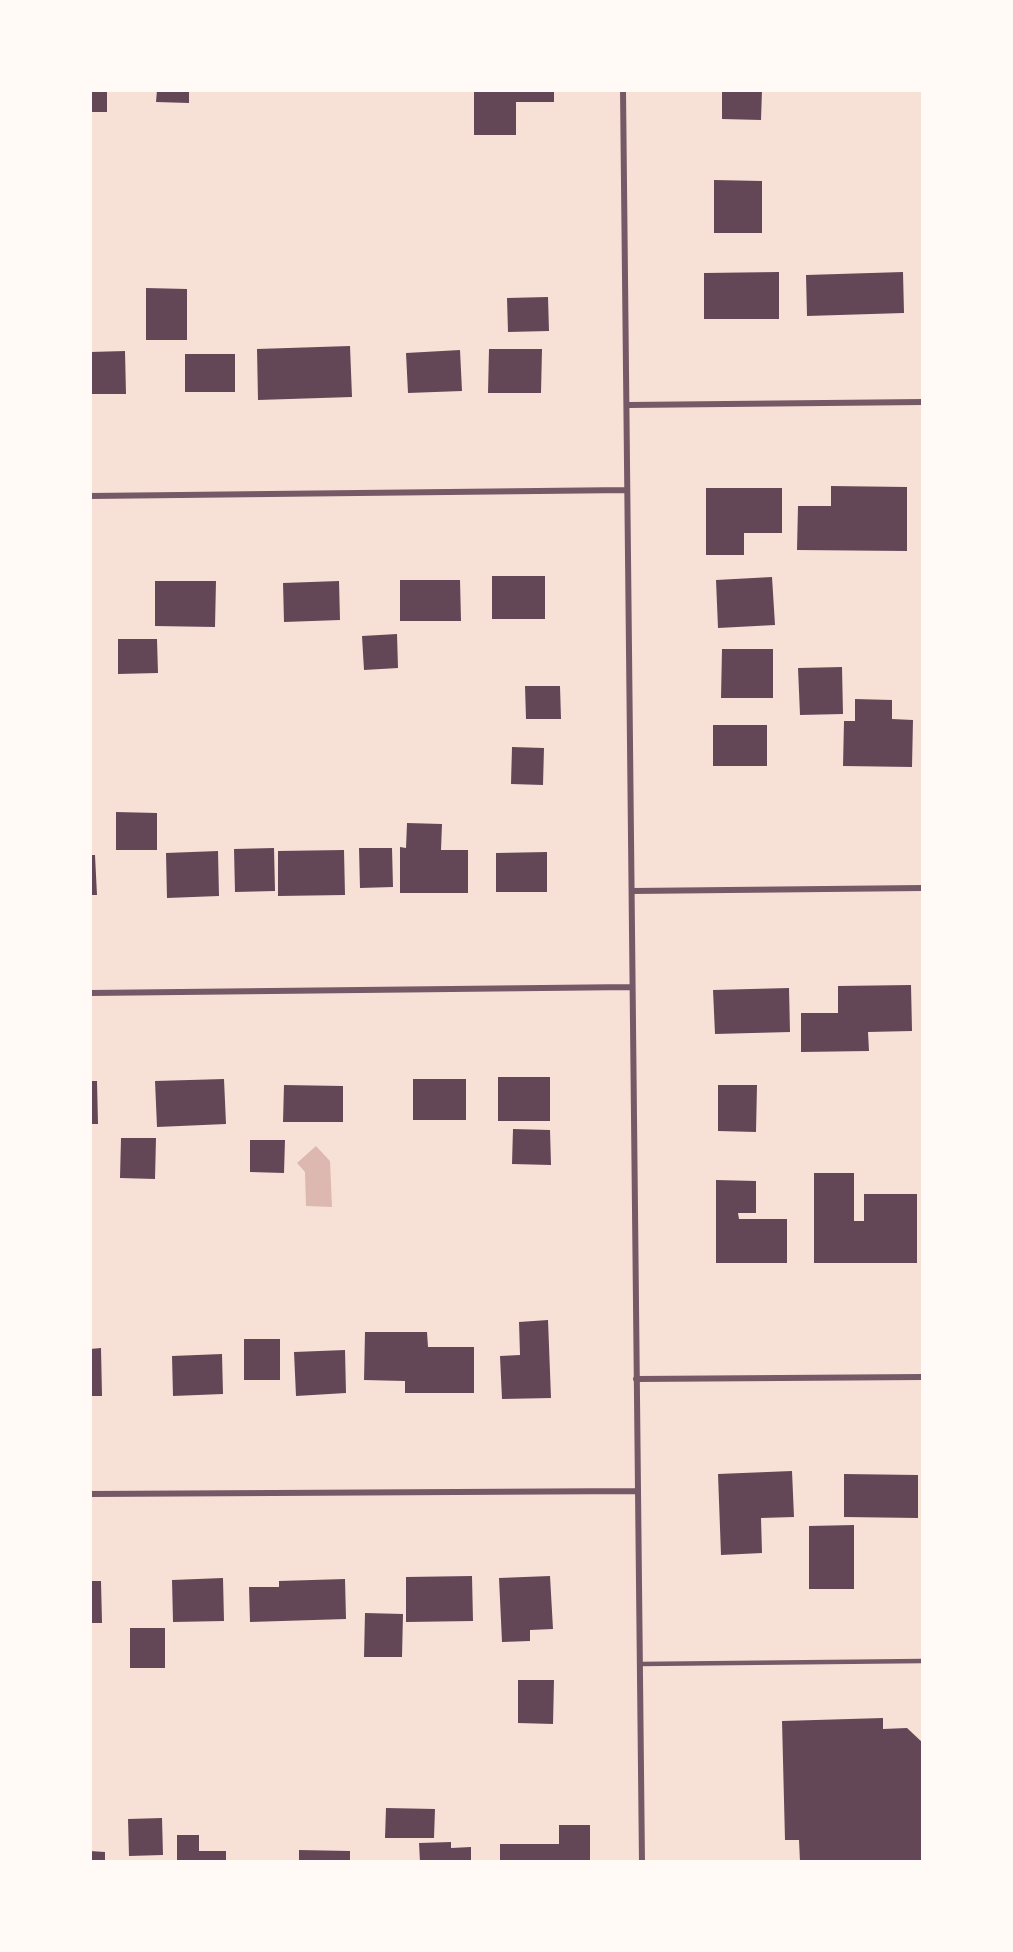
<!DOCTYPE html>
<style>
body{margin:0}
#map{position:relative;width:1013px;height:1952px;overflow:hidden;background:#f7e1d7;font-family:"Playfair Display",serif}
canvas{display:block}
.frame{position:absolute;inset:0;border:92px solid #fffaf5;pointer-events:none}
</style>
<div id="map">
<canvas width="1013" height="1952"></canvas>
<div class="frame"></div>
</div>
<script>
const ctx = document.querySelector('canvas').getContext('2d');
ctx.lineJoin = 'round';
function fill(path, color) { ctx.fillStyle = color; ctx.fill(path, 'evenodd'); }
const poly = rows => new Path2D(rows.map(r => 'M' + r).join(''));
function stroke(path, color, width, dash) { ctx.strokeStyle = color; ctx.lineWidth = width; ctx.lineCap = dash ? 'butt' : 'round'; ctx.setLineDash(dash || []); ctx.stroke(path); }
fill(poly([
 [316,1146,330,1161,332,1207,306,1206,305,1172,297,1163]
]), '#dcb8b0');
fill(poly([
 [90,90,107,90,107,112,90,112],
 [157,90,189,90,189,103,156,102],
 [474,90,554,90,554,102,516,102,516,135,474,135],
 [722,90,762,90,761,120,722,119],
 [714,180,762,181,762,233,714,233],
 [779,272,779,319,704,319,704,273],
 [903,272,904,313,807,316,806,275],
 [146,288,187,289,187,340,146,340],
 [548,297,549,331,508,332,507,298],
 [350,346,352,397,258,400,257,349],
 [489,349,542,349,541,393,488,393],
 [460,350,462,391,408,393,406,353],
 [125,351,126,394,90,394,90,352],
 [185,354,235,354,235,392,185,392],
 [831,486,907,487,907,551,797,550,798,506,831,506],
 [706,488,782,488,782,533,744,533,744,555,706,555],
 [492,576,545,576,545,619,492,619],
 [772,577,775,625,718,628,716,580],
 [400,580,460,580,461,621,400,621],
 [155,581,216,581,215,627,155,626],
 [339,581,340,620,284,622,283,583],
 [397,634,398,668,364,670,362,636],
 [118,639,157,639,158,673,118,674],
 [722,649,773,649,773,698,721,698],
 [842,667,843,714,800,715,798,668],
 [525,686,560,686,561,719,526,719],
 [855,699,892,700,892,719,913,720,912,767,843,766,844,721,855,721],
 [713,725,767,725,767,766,713,766],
 [512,747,544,748,543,785,511,784],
 [116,812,157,813,157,850,116,850],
 [407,823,442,824,441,850,468,850,468,893,400,893,400,847,406,848],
 [274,848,275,891,235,892,234,849],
 [359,848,392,848,393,887,360,888],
 [344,850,345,895,278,896,278,851],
 [218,851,219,896,167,898,166,853],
 [547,852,547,892,496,892,496,853],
 [90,855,95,855,97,895,90,895],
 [911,985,912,1031,868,1032,869,1051,801,1052,801,1013,838,1013,838,986],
 [789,988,790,1032,715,1034,713,990],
 [498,1077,550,1077,550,1121,498,1121],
 [224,1079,226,1124,157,1127,155,1081],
 [413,1079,466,1079,466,1120,413,1120],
 [90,1081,97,1081,98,1124,90,1124],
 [284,1085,343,1086,343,1122,283,1122],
 [718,1085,757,1085,756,1132,718,1131],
 [513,1129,550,1130,551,1165,512,1164],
 [121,1138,156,1138,155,1179,120,1178],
 [250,1140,285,1140,284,1173,250,1172],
 [814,1173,854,1173,854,1221,864,1221,864,1194,917,1194,917,1263,814,1263],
 [716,1180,756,1181,756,1213,738,1213,739,1219,787,1219,787,1263,716,1263],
 [548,1320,551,1398,502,1399,500,1356,520,1355,519,1322],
 [365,1332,427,1332,428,1347,474,1347,474,1393,405,1393,405,1381,364,1380],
 [244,1339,280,1339,280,1380,244,1380],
 [101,1348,102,1396,90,1396,90,1349],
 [345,1350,346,1393,296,1396,294,1352],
 [222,1354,223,1394,173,1396,172,1356],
 [792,1471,794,1517,761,1518,762,1553,721,1555,718,1474],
 [844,1474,918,1475,918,1518,844,1517],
 [854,1525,854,1589,809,1589,809,1526],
 [472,1576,473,1621,406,1622,406,1577],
 [550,1576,553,1629,530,1630,530,1641,502,1642,499,1578],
 [223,1578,224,1621,173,1622,172,1580],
 [345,1579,346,1619,250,1622,249,1587,279,1587,279,1581],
 [90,1581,101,1581,102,1623,90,1623],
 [365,1613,403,1614,402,1657,364,1657],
 [130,1628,165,1628,165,1668,130,1668],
 [518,1680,554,1680,553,1724,518,1723],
 [883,1718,883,1729,907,1728,923,1743,923,1862,800,1862,799,1840,785,1840,782,1721],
 [386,1808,435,1809,434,1838,385,1838],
 [162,1818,163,1855,129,1856,128,1819],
 [559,1825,590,1825,590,1862,500,1862,500,1844,559,1844],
 [177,1835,199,1835,199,1851,226,1851,226,1862,177,1862],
 [451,1842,451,1848,471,1847,471,1862,420,1862,419,1843],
 [299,1850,350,1851,350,1862,299,1862],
 [90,1851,105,1852,105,1862,90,1862]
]), '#644757');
stroke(poly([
 [640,1664,923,1661]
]), '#755966', 4.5);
stroke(poly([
 [623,90,642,1862],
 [628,405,923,402],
 [90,496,627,490],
 [632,891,923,888],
 [90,993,632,987],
 [636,1379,923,1377],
 [90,1494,638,1491]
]), '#755966', 6);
</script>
